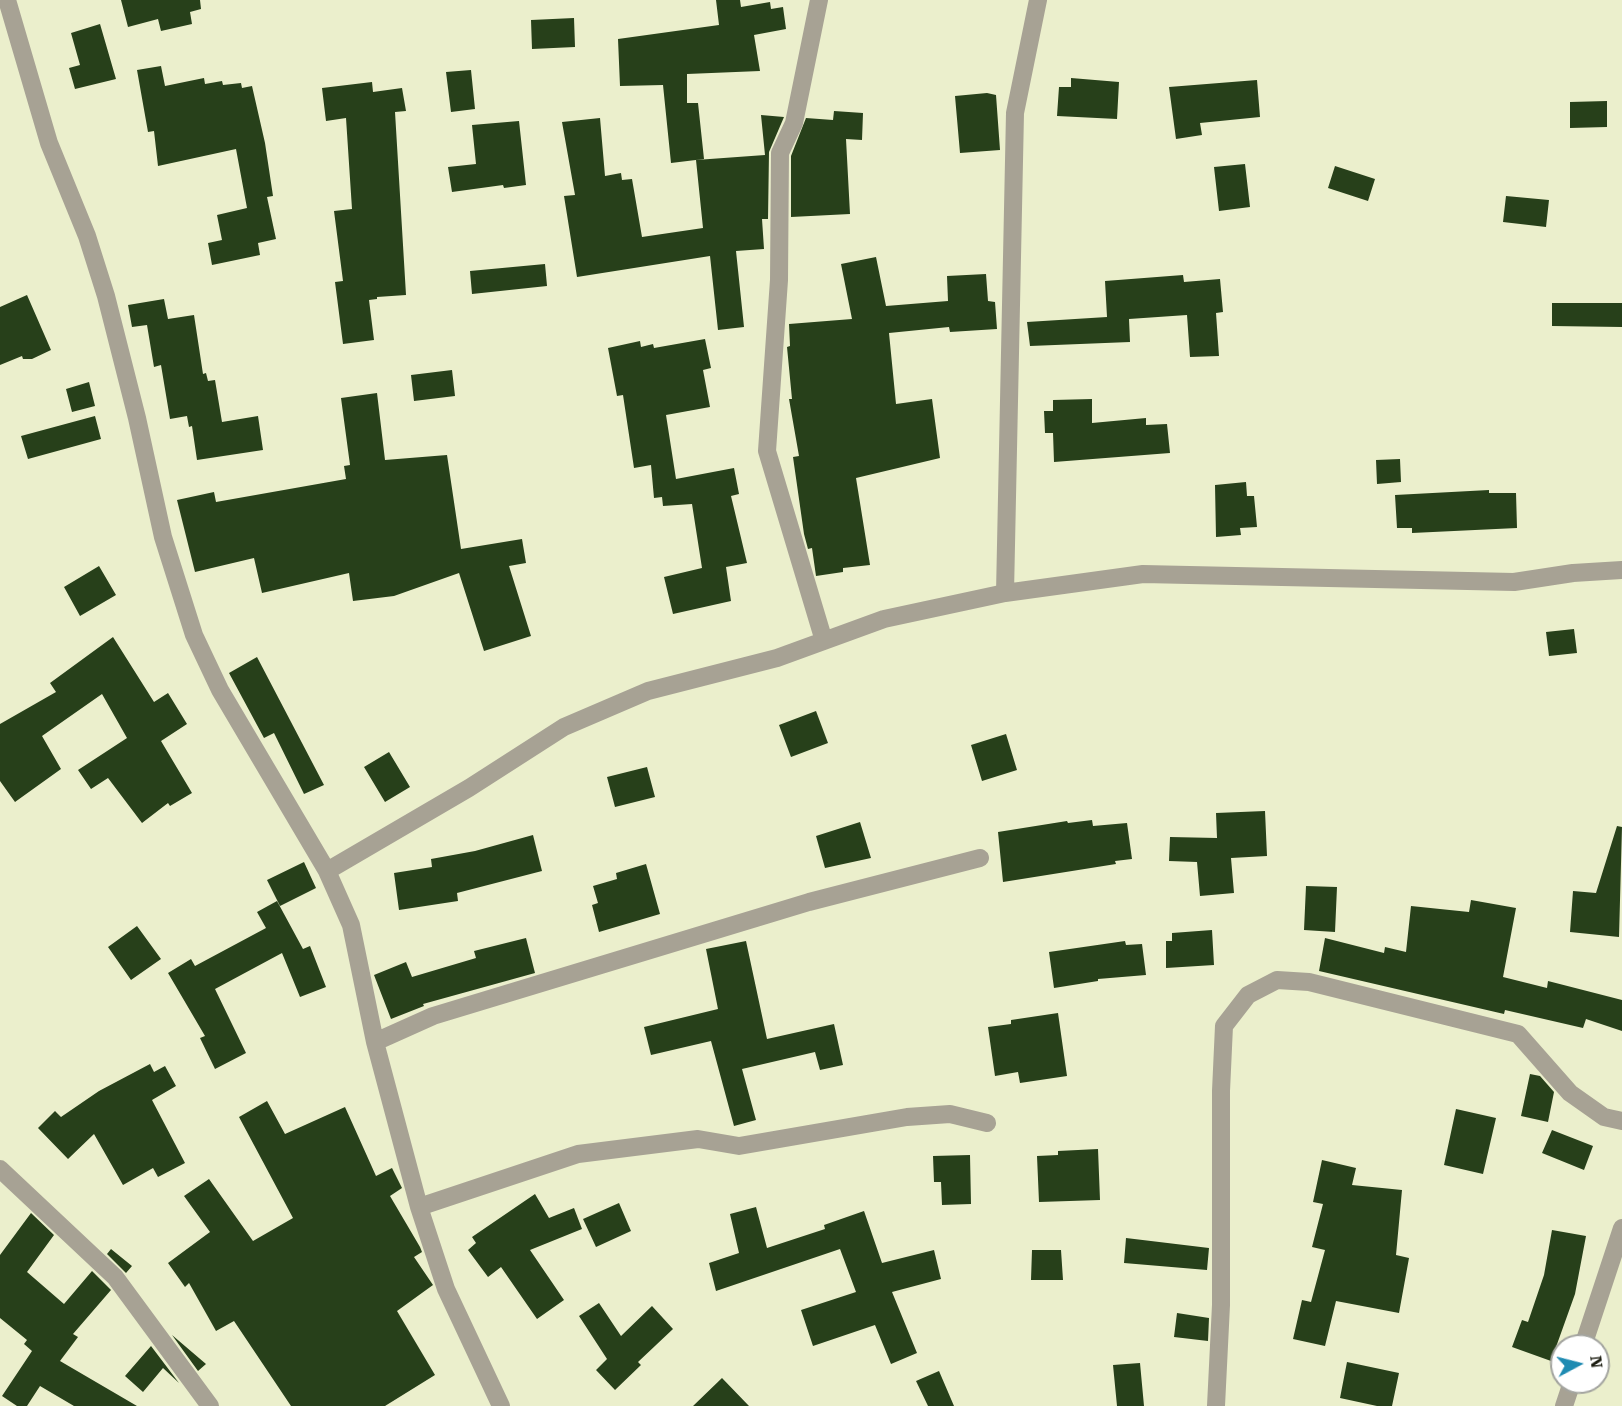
<!DOCTYPE html>
<style>
body{margin:0}
#map{position:relative;width:1622px;height:1406px;overflow:hidden;background:#ebefcc;font-family:"Roboto Serif",serif}
canvas{display:block}
.north{position:absolute;left:1550px;top:1334px;width:60px;height:60px;box-sizing:border-box;background:#fff;border:2px solid #a3a49f;border-radius:50%;rotate:83deg;font-size:16px;font-weight:700;line-height:24px;text-align:center;color:#1a1b0f}
.north::after{content:'';display:block;margin:auto;width:21px;height:27px;background:#1f8bb2;clip-path:polygon(50% 0,100% 100%,50% 72%,0 100%)}
</style>
<div id="map">
<canvas width="1622" height="1406"></canvas>
<div class="north">N</div>
</div>
<script>
const ctx = document.querySelector('canvas').getContext('2d');
ctx.lineJoin = 'round';
function fill(path, color) { ctx.fillStyle = color; ctx.fill(path, 'evenodd'); }
const poly = rows => new Path2D(rows.map(r => 'M' + r).join(''));
function stroke(path, color, width, dash) { ctx.strokeStyle = color; ctx.lineWidth = width; ctx.lineCap = dash ? 'butt' : 'round'; ctx.setLineDash(dash || []); ctx.stroke(path); }
fill(poly([
 [121,0,200,0,201,9,190,12,192,24,161,31,158,19,128,27],
 [716,0,740,0,741,7,770,2,771,9,783,7,786,29,754,35,760,71,687,74,687,103,698,103,704,159,671,163,663,85,620,86,618,39,719,25],
 [574,18,575,47,532,49,531,20],
 [100,24,116,79,75,89,69,68,80,65,71,33],
 [161,66,165,86,204,78,205,84,222,81,223,85,241,83,242,88,252,86,265,143,273,196,267,197,276,239,258,243,260,255,212,265,208,243,222,240,217,215,247,208,236,149,158,166,154,131,148,132,137,70],
 [471,70,475,109,451,112,446,72],
 [1071,78,1119,82,1117,119,1057,116,1059,87,1071,87],
 [1257,80,1260,117,1200,123,1202,135,1176,139,1169,87],
 [372,82,373,92,402,88,406,111,395,112,406,295,377,297,377,299,369,300,374,340,343,344,335,282,343,281,334,211,352,209,346,118,326,121,322,88],
 [987,93,996,95,1000,150,960,153,955,96],
 [1607,101,1607,127,1570,128,1570,102],
 [834,111,863,113,862,140,846,139,850,214,791,217,791,156,806,118,833,120],
 [761,115,784,117,769,152,768,219,762,219,764,249,736,251,744,327,718,330,710,256,577,277,564,196,575,195,562,122,600,118,605,176,621,173,622,180,632,179,642,237,703,228,696,160,765,155],
 [519,121,526,185,504,188,503,185,452,192,448,167,476,164,472,125],
 [1245,164,1250,207,1219,211,1214,167],
 [1335,166,1375,179,1368,201,1328,188],
 [1506,196,1549,200,1546,227,1503,222],
 [876,257,886,306,948,301,947,276,986,274,988,301,995,302,997,329,950,332,949,327,889,333,896,404,932,399,940,458,856,478,870,565,843,568,843,572,816,576,812,548,808,549,804,534,793,457,799,456,789,399,792,399,787,347,790,346,789,324,852,319,841,264],
 [545,264,547,286,472,294,470,271],
 [1183,275,1184,282,1220,279,1223,312,1216,313,1219,356,1190,357,1187,315,1129,319,1130,342,1030,346,1027,322,1107,317,1105,281],
 [27,295,51,350,32,359,23,359,22,356,0,365,0,307],
 [164,299,168,319,194,315,203,374,206,373,208,381,215,380,222,422,258,416,263,450,197,460,192,426,189,427,187,416,170,419,161,365,154,367,147,325,132,327,128,305],
 [1552,303,1622,303,1622,327,1552,326],
 [705,339,711,368,703,370,710,407,666,415,676,479,734,468,739,494,731,496,747,563,726,567,731,601,673,614,664,577,702,568,692,504,663,506,662,497,654,498,651,465,634,468,623,395,617,396,608,348,640,341,641,347,653,344,654,348],
 [452,370,455,396,414,401,411,375],
 [89,382,95,406,72,412,66,389],
 [377,393,385,460,447,455,461,549,522,539,526,563,509,566,531,636,484,651,459,573,394,596,353,601,349,573,262,593,254,558,195,572,177,500,214,492,216,502,346,479,344,466,350,465,341,398],
 [1092,399,1092,423,1146,418,1146,425,1167,424,1170,453,1054,462,1053,433,1045,433,1044,411,1053,411,1053,400],
 [95,416,101,439,28,459,21,436],
 [1400,459,1401,482,1377,484,1376,460],
 [1246,482,1247,496,1254,496,1257,527,1240,528,1241,535,1216,537,1215,485],
 [1489,490,1489,493,1516,493,1517,528,1412,533,1412,528,1397,528,1395,495],
 [99,566,116,595,80,616,64,587],
 [1574,629,1577,653,1549,656,1546,632],
 [113,637,154,702,168,693,187,724,161,741,192,793,170,806,168,803,142,823,108,778,91,789,78,770,127,738,102,694,42,736,61,769,15,802,0,781,0,724,56,692,50,683],
 [257,657,324,785,304,794,274,733,264,738,229,673],
 [816,711,828,743,791,757,779,725],
 [1006,734,1017,770,982,781,971,745],
 [389,752,410,787,385,802,364,767],
 [647,767,655,797,615,807,607,777],
 [1265,811,1267,856,1231,858,1234,893,1200,896,1197,862,1169,861,1170,837,1217,838,1216,813],
 [1092,820,1093,826,1127,823,1132,859,1115,861,1116,864,1003,882,998,832,1067,821,1068,823],
 [860,822,871,858,825,868,816,836],
 [1617,826,1622,827,1619,937,1570,932,1573,891,1596,893],
 [533,835,542,871,457,893,458,901,399,910,394,873,432,867,431,859,475,851],
 [304,862,316,888,280,906,267,880],
 [646,864,660,914,599,932,592,905,598,903,593,886,617,879,616,873],
 [1306,886,1337,887,1335,932,1304,930],
 [1471,900,1516,908,1503,977,1547,988,1548,981,1622,1000,1622,1031,1586,1019,1583,1028,1505,1010,1504,1014,1319,971,1325,938,1384,953,1385,947,1406,952,1411,906,1469,912],
 [277,901,303,949,310,946,326,987,300,997,282,953,215,989,246,1053,215,1069,200,1038,205,1036,168,973,191,959,195,966,266,928,257,912],
 [137,926,161,959,131,980,108,947],
 [1212,930,1214,965,1166,968,1166,941,1172,941,1172,933],
 [526,938,535,973,423,1004,424,1006,391,1019,374,975,406,962,412,977,476,958,474,951],
 [746,941,767,1039,834,1024,843,1065,820,1070,815,1052,742,1069,756,1120,734,1126,711,1041,651,1055,644,1027,718,1009,706,949],
 [1125,941,1126,945,1142,944,1146,975,1098,979,1098,981,1054,988,1049,952],
 [1058,1013,1067,1076,1020,1083,1018,1072,995,1076,988,1027,1011,1024,1011,1020],
 [150,1064,154,1072,165,1066,176,1086,152,1100,185,1163,158,1177,153,1168,123,1185,94,1134,68,1159,38,1128,55,1111,61,1117,99,1091],
 [1530,1074,1540,1076,1554,1092,1548,1122,1521,1116],
 [267,1101,285,1134,345,1107,376,1176,392,1168,402,1188,390,1196,420,1247,422,1252,414,1257,433,1285,397,1311,435,1375,385,1406,291,1406,234,1321,216,1331,189,1283,185,1287,168,1263,210,1232,184,1196,209,1179,253,1241,293,1218,239,1117],
 [1456,1109,1496,1118,1483,1174,1444,1165],
 [1552,1130,1593,1146,1584,1170,1542,1153],
 [1098,1149,1100,1200,1039,1202,1037,1156,1058,1155,1058,1151],
 [970,1155,971,1204,942,1205,941,1182,934,1182,933,1156],
 [1322,1160,1356,1168,1352,1185,1402,1190,1396,1255,1409,1258,1399,1313,1336,1301,1325,1346,1293,1339,1302,1300,1311,1302,1325,1250,1312,1247,1323,1204,1313,1202],
 [535,1194,549,1218,574,1208,582,1229,530,1250,564,1300,537,1319,501,1267,488,1277,468,1250,476,1243,472,1237],
 [619,1203,631,1231,596,1247,583,1219],
 [756,1207,767,1248,825,1229,824,1225,864,1211,882,1263,934,1250,941,1279,892,1292,917,1353,891,1364,875,1325,813,1346,801,1310,856,1292,840,1249,716,1291,709,1263,739,1253,730,1214],
 [31,1213,54,1235,27,1272,64,1304,92,1271,111,1290,73,1334,78,1337,60,1361,137,1406,74,1406,40,1386,27,1406,17,1406,2,1396,32,1351,24,1344,27,1340,0,1318,0,1255],
 [1552,1230,1586,1236,1575,1294,1551,1361,1512,1347,1522,1320,1528,1322,1544,1275],
 [1126,1238,1209,1248,1207,1270,1124,1263],
 [111,1249,132,1266,126,1273,107,1254],
 [1032,1250,1061,1250,1063,1280,1031,1280],
 [599,1303,621,1336,652,1306,673,1329,638,1362,641,1365,615,1390,596,1370,607,1359,579,1316],
 [1177,1313,1209,1318,1208,1341,1174,1337],
 [172,1335,206,1364,198,1371],
 [151,1346,179,1383,163,1368,143,1392,125,1376],
 [1347,1362,1399,1373,1392,1406,1377,1406,1340,1398],
 [1140,1363,1144,1406,1117,1406,1113,1365],
 [939,1371,954,1406,928,1406,916,1381],
 [722,1378,749,1406,693,1406]
]), '#27401a');
stroke(poly([
 [7,0,49,143,87,236,106,296,137,418,163,537,194,635,220,690,327,871,351,925,375,1042,419,1207,446,1289,501,1406],
 [819,0,794,123,780,153,779,280,767,451,824,641],
 [1005,593,1015,113,1038,0],
 [327,871,469,788,564,727,648,691,777,658,884,619,1005,593,1143,574,1514,582,1573,573,1622,570],
 [375,1042,433,1016,809,902,980,858],
 [0,1169,115,1277,210,1406],
 [419,1207,578,1154,698,1139,739,1146,907,1117,950,1114,987,1123],
 [1583,1346,1622,1228],
 [1216,1406,1221,1305,1221,1091,1224,1026,1248,995,1277,980,1309,982,1518,1034,1570,1093,1604,1117,1622,1121],
 [1564,1406,1572,1382]
]), '#a7a294', 18);
</script>
